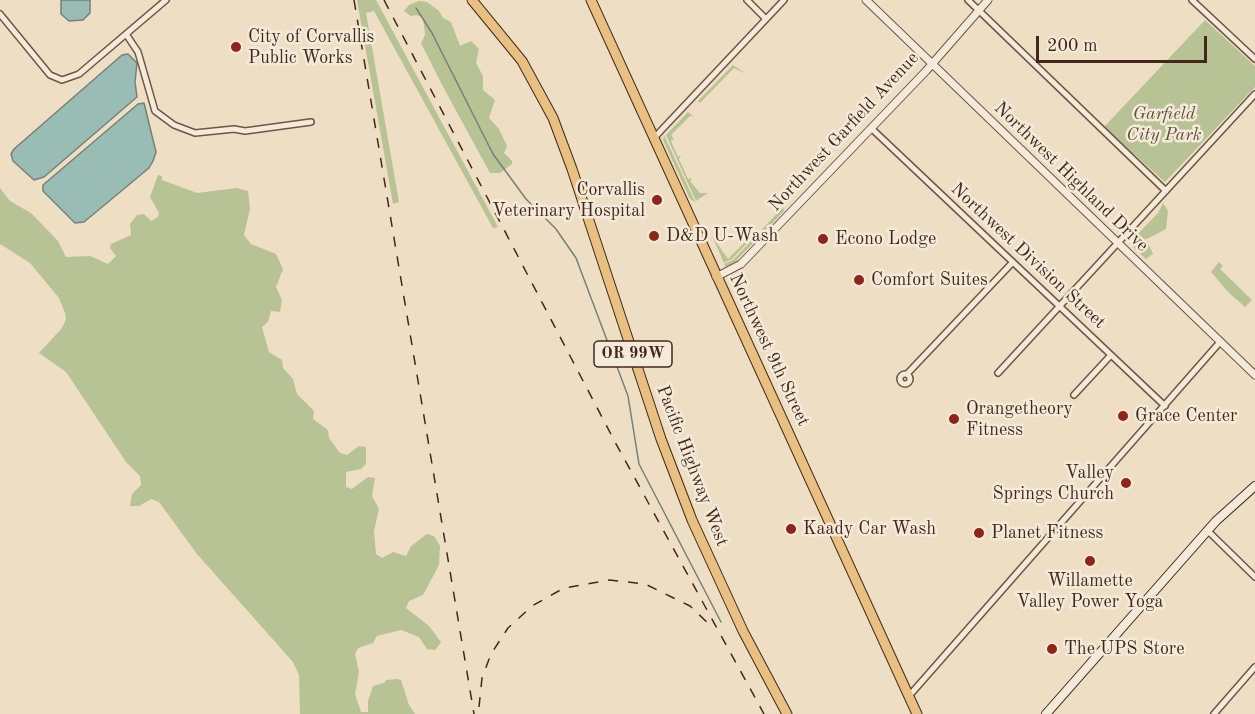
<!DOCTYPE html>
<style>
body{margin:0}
#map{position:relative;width:1255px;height:714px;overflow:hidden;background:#eedfc4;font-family:"Old Standard TT",serif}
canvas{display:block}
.scale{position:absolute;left:1036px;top:36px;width:171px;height:27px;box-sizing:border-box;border:3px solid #43271b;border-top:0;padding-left:8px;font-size:18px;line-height:21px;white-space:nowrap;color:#43271b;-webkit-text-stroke:4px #f4ead9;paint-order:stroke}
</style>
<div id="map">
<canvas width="1255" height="714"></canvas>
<div class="scale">200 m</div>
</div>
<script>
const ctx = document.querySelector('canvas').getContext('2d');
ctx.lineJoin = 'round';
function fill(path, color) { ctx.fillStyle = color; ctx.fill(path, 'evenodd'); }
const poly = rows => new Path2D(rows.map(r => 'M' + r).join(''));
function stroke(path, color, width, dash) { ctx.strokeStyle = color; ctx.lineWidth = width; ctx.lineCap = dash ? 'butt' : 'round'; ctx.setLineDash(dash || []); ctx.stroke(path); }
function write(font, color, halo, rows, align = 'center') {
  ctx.font = font + ' "Old Standard TT",serif'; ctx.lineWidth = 5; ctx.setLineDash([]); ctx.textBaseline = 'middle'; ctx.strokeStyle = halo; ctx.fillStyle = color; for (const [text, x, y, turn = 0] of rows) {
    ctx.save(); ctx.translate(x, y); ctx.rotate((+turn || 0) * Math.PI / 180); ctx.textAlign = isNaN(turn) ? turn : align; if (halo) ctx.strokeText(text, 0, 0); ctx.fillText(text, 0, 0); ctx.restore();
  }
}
fill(poly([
 [357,0,376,0,498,227,493,228,374,11,366,13,399,202,393,204],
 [419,1,427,2,439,11,443,18,451,22,460,46,471,41,479,49,476,63,483,76,483,90,495,100,489,118,499,129,507,146,504,153,512,161,512,164,500,173,490,173,441,83,421,43,425,35,423,18,417,15,411,16,404,11,409,5],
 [1205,20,1255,66,1255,87,1165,182,1104,127],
 [733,65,746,74,734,68,700,103,698,101],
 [688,112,694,117,690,116,671,135,674,139,671,141,678,157,681,155,679,159,688,179,692,178,690,181,700,193,708,193,696,201,666,135],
 [664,135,695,202,690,199,663,140],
 [158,175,162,176,162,180,197,193,237,188,248,191,250,209,244,235,251,244,276,254,283,269,276,287,282,300,280,312,271,311,268,322,262,327,267,345,269,352,282,360,283,368,293,379,297,394,314,411,313,419,328,430,329,438,340,453,347,455,359,446,366,447,366,464,361,469,346,472,346,487,352,489,368,477,375,478,372,496,379,509,374,531,376,554,382,558,393,552,406,556,411,546,427,534,434,536,440,546,439,565,423,595,409,601,406,608,429,626,441,642,439,645,435,650,427,649,419,637,401,630,377,636,373,643,358,648,355,654,359,672,355,694,361,712,368,712,368,701,373,686,384,683,386,680,397,679,401,680,409,705,415,714,300,714,299,675,293,662,197,554,159,502,151,499,139,506,130,506,132,494,141,485,140,476,126,462,66,372,39,353,62,328,66,319,65,313,59,298,30,263,0,244,0,188,10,201,31,213,58,241,66,257,90,256,108,264,116,256,110,248,111,244,131,235,130,224,137,215,144,214,151,221,158,217,159,213,150,197],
 [1163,203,1168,211,1166,229,1147,239,1131,241,1158,213],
 [783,207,784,211,735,262,726,267,724,264,733,260],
 [712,236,728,259,747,240,748,242,732,259,724,263],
 [1147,241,1153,254,1146,259,1130,244],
 [1219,262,1223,266,1220,269,1252,300,1245,307,1228,292,1211,272]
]), '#b7c295');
const water = poly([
 [61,0,90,0,90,13,83,20,69,21,61,14,61,0],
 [128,54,137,63,135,82,137,97,44,177,34,180,13,161,11,154,14,149,122,55,128,54],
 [144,103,156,152,153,161,149,168,84,222,75,223,43,191,43,185,138,104,144,103]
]);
fill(water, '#99bcb5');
stroke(water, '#778077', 1.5);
stroke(poly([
 [416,8,432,33,493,154,526,199,556,229,576,258,628,396,639,464,721,622]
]), '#778077', 1.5);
const minor = poly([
 [747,0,766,19],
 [968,0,1166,191],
 [1192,0,1255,59],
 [0,14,50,75,62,80,79,74,166,0],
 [126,34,138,52,155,111,174,125,195,133,234,129,245,131,311,122],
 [871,128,1165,406],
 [654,138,784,0],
 [998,373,1255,94],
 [907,374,1013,262],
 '900 379a5 5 0 1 1 10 0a5 5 0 1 1-10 0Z',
 [1074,395,1111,355],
 [1207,530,1255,577],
 [909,696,1220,342],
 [1214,714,1255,667]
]);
const tertiary = poly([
 [866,0,1255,375],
 [716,277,741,264,926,71,988,0]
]);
const secondary = poly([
 [1046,714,1216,521,1255,486]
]);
const primary = poly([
 [591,0,917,714]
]);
const trunk = poly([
 [472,0,522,61,553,118,572,169,661,439,692,520,743,631,787,714]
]);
stroke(minor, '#6e5545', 8);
stroke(tertiary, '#6e5545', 9);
stroke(secondary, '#43271b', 10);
stroke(primary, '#43271b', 11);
stroke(trunk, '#43271b', 11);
stroke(minor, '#f4ead9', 5);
stroke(tertiary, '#f4ead9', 7);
stroke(secondary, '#f4ead9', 8);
stroke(primary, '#e7c082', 9);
stroke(trunk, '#e7c082', 9);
stroke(poly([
 [354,0,474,714],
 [384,0,615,442,764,714],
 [479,707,482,678,491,654,508,628,532,606,564,588,609,580,645,584,690,606,712,627]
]), '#43271b', 1.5, [10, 10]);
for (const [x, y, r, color] of [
 [236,47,6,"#8f2418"],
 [657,200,6,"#8f2418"],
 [654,236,6,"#8f2418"],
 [823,239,6,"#8f2418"],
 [859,280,6,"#8f2418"],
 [1123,416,6,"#8f2418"],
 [954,419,6,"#8f2418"],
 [1126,483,6,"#8f2418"],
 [791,529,6,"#8f2418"],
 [979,533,6,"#8f2418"],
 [1090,561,6,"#8f2418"],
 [1052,649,6,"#8f2418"]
]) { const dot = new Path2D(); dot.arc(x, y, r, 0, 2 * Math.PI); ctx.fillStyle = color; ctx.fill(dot); stroke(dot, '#f4ead9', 2); }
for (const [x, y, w] of [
 [633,354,78]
]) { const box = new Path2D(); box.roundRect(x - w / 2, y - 13, w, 26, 4.5); ctx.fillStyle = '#f4ead9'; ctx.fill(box); stroke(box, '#43271b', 1.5); }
write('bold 16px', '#43271b', null, [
 ["OR 99W",633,354]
]);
write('18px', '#43271b', '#f4ead9', [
 ["City of Corvallis",248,37],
 ["Public Works",248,58],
 ["Corvallis",645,190,"right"],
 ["Veterinary Hospital",645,211,"right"],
 ["D&D U-Wash",666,236],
 ["Econo Lodge",835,239],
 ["Comfort Suites",871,280],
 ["Orangetheory",966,409],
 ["Fitness",966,430],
 ["Grace Center",1135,416],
 ["Valley",1114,473,"right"],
 ["Springs Church",1114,494,"right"],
 ["Kaady Car Wash",803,529],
 ["Planet Fitness",991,533],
 ["Willamette",1090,581,"center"],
 ["Valley Power Yoga",1090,602,"center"],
 ["The UPS Store",1064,649]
], 'left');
write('italic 18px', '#604e3a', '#f4ead9', [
 ["Garfield",1164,114],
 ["City Park",1164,135]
]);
write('18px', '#43271b', '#f4ead9', [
 ["Northwest Garfield Avenue",844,132,-47],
 ["Northwest Highland Drive",1071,177,44],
 ["Northwest Division Street",1028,256,43],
 ["Northwest 9th Street",769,350,65],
 ["Pacific Highway West",692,466,69]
]);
</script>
